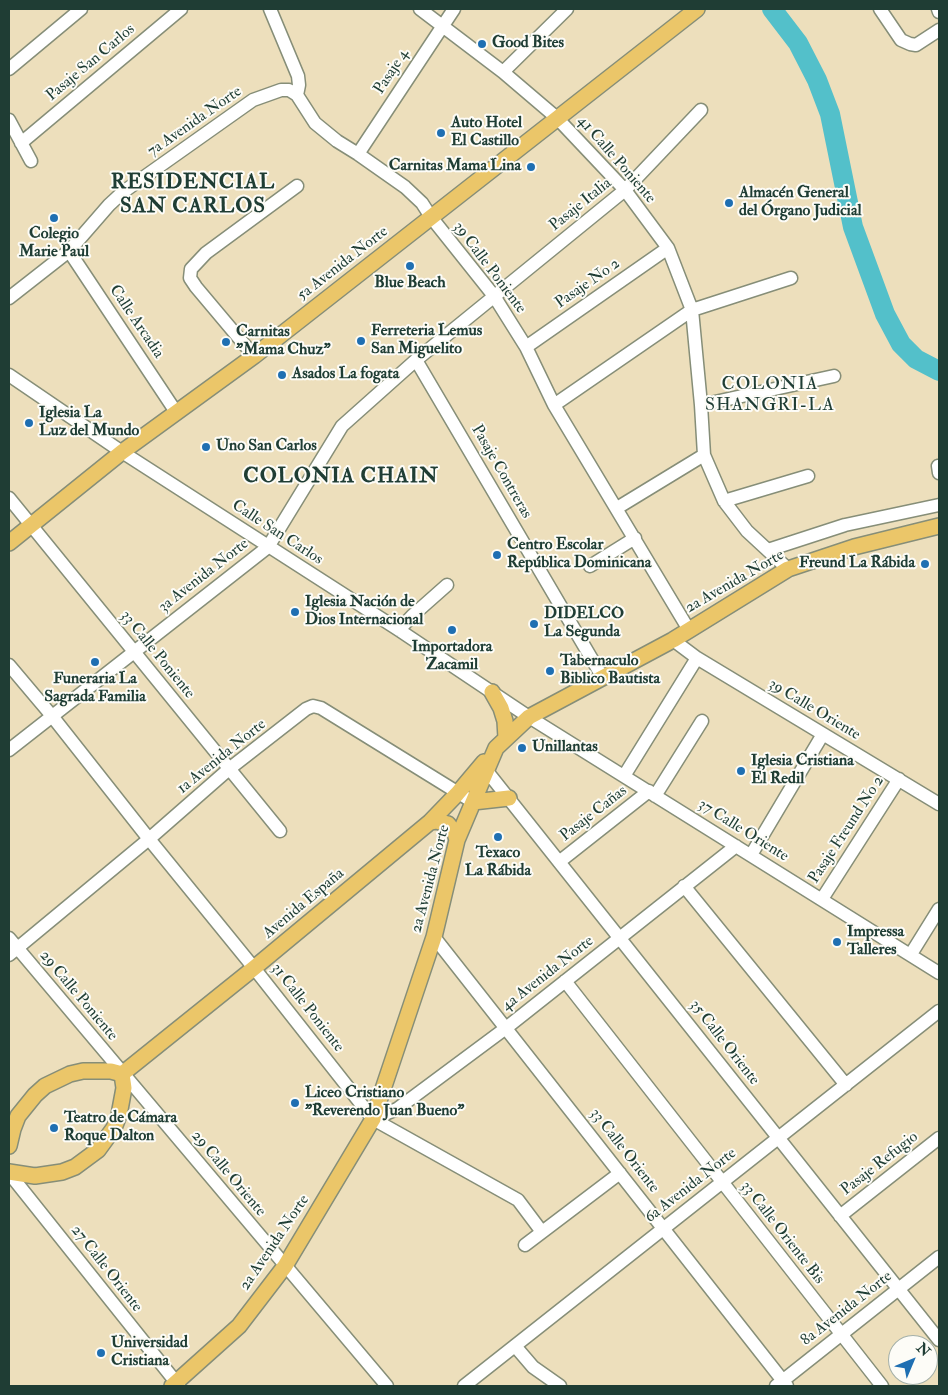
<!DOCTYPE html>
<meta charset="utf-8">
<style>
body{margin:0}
#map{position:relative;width:948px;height:1395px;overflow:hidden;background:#eddfbc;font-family:"IM FELL Double Pica",serif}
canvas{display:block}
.frame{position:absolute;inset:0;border:10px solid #1f3d34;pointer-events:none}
.north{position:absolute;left:888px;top:1335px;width:50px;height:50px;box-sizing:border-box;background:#fdfcf7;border:1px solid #a4b0a9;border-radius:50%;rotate:45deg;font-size:14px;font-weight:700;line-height:20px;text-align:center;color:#1f3d34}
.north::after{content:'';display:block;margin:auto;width:18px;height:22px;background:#1f6fb2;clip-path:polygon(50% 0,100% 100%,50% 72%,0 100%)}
</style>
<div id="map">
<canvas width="948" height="1395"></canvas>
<div class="frame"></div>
<div class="north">N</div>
</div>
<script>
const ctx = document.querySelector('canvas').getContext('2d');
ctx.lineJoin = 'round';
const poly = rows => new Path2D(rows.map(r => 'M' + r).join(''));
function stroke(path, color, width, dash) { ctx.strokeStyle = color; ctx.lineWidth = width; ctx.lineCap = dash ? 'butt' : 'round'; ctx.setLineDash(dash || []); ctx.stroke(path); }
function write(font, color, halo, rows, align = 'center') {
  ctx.font = font + ' "IM FELL Double Pica",serif'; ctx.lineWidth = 4; ctx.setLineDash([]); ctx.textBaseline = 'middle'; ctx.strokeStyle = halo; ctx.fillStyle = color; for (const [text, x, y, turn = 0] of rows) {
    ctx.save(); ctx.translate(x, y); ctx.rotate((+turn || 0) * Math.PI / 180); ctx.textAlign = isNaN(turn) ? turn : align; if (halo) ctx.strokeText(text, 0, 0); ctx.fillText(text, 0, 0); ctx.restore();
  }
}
stroke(poly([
 [772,9,798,43,817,80,830,114,853,227,885,314,901,344,916,359,939,371]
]), '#53c0ca', 20);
const minor = poly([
 [270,9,298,76,299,85,297,95],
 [420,9,503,72,557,118,625,190,668,248,692,310,701,405,704,455,724,501,747,531,788,569],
 [880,9,901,40,910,44,916,45,939,30],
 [938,9,939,12],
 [9,69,81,9],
 [503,72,567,9],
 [9,120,31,161],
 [21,143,181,9],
 [358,154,454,9],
 [69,251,176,412],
 [9,298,69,251,109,205,123,192,253,100,281,90,289,90,297,95,315,123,337,141,358,154,405,187,422,203,431,217,494,296,526,347,554,405,689,630],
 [526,347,668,248],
 [254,356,196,287,190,278,191,269,206,253,297,186],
 [416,360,603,678],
 [9,375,122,452,399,630,529,717,939,973],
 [554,405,692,310,791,278],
 [701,405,834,376],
 [938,466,939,473],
 [9,498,280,831],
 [724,501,808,476],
 [617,508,704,455],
 [768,550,845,525,939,505],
 [590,566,635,538],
 [399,630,412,616,447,585],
 [673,640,697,658,939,804],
 [9,665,52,716,149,839,254,968,373,1119,518,1200,542,1232],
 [9,750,268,547,342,426,416,360,625,190,701,110],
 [482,765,939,1340],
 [624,776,697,658],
 [655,796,702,721],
 [751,855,823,734],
 [559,862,649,791],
 [684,886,846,1085],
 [822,899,899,779],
 [434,937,787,1386],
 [9,938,387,1386],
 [911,954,939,909],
 [9,955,149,839,229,769,306,709,313,706,321,708,473,802],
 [565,981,882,1386],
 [373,1119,397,1109,506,1028,736,846],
 [9,1173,179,1386],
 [840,1216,939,1138],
 [525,1245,620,1173],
 [515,1346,533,1367,560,1386],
 [464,1386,939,1011],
 [776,1386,939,1257]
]);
const major = poly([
 [9,543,122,452,254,356,697,9],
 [492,692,501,708,505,721,506,738],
 [473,802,509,798],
 [430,822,436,821,448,824,455,833,457,840],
 [122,1074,254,968,430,822,457,794,484,762],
 [9,1146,13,1129,18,1116,35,1095,45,1086,70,1074,83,1071,111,1071,122,1074],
 [9,1172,35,1176,62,1172,75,1167,98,1150,114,1128,119,1115,124,1088,122,1074],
 [172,1386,239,1326,285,1266,373,1119,434,937,457,840,496,748,529,717,673,640,788,569,854,547,939,526]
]);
stroke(minor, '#868e78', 15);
stroke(major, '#868e78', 18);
stroke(minor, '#fff', 12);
stroke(major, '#ebc669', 15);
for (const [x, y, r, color] of [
 [482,44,5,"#1f6fb2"],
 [441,133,5,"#1f6fb2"],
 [531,167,5,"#1f6fb2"],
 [729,203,5,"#1f6fb2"],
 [54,218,5,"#1f6fb2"],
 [410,266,5,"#1f6fb2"],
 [361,341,5,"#1f6fb2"],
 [226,342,5,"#1f6fb2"],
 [282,375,5,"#1f6fb2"],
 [29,423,5,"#1f6fb2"],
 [206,447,5,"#1f6fb2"],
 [497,555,5,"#1f6fb2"],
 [925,564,5,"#1f6fb2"],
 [295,612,5,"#1f6fb2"],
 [534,624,5,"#1f6fb2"],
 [452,630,5,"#1f6fb2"],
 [95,662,5,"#1f6fb2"],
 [550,671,5,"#1f6fb2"],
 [522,748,5,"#1f6fb2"],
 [741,771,5,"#1f6fb2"],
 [498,837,5,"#1f6fb2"],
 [837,942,5,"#1f6fb2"],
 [295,1103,5,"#1f6fb2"],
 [54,1128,5,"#1f6fb2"],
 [101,1353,5,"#1f6fb2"]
]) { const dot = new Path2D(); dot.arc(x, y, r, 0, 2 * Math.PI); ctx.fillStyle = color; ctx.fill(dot); stroke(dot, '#fdfcf7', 2); }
write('bold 16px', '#1f3d34', '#fdfcf7', [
 ["Good Bites",492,44],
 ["Auto Hotel",451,124],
 ["El Castillo",451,142],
 ["Carnitas Mama Lina",521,167,"right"],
 ["Almacén General",739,194],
 ["del Órgano Judicial",739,212],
 ["Colegio",54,235,"center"],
 ["Marie Paul",54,253,"center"],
 ["Blue Beach",410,284,"center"],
 ["Ferreteria Lemus",371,332],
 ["San Miguelito",371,350],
 ["Carnitas",236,333],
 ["\"Mama Chuz\"",236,351],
 ["Asados La fogata",292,375],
 ["Iglesia La",39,414],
 ["Luz del Mundo",39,432],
 ["Uno San Carlos",216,447],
 ["Centro Escolar",507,546],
 ["República Dominicana",507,564],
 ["Freund La Rábida",915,564,"right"],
 ["Iglesia Nación de",305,603],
 ["Dios Internacional",305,621],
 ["DIDELCO",544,615],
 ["La Segunda",544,633],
 ["Importadora",452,648,"center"],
 ["Zacamil",452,666,"center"],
 ["Tabernaculo",560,662],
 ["Biblico Bautista",560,680],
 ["Funeraria La",95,680,"center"],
 ["Sagrada Familia",95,698,"center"],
 ["Unillantas",532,748],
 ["Iglesia Cristiana",751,762],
 ["El Redil",751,780],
 ["Texaco",498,854,"center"],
 ["La Rábida",498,872,"center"],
 ["Impressa",847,933],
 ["Talleres",847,951],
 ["Liceo Cristiano",305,1094],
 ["\"Reverendo Juan Bueno\"",305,1112],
 ["Teatro de Cámara",64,1119],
 ["Roque Dalton",64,1137],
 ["Universidad",111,1344],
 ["Cristiana",111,1362]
], 'left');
write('16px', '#1f3d34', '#fdfcf7', [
 ["Pasaje San Carlos",91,63,-40],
 ["Pasaje 4",392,72,-57],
 ["7a Avenida Norte",195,122,-35],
 ["41 Calle Poniente",616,160,49],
 ["Pasaje Italia",581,205,-39],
 ["5a Avenida Norte",343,264,-38],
 ["39 Calle Poniente",489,268,53],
 ["Pasaje No 2",588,284,-35],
 ["Calle Arcadia",136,322,56],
 ["Pasaje Contreras",501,472,60],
 ["Calle San Carlos",277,533,33],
 ["3a Avenida Norte",204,576,-38],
 ["2a Avenida Norte",735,582,-30],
 ["33 Calle Poniente",157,655,51],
 ["39 Calle Oriente",814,710,31],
 ["1a Avenida Norte",222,757,-39],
 ["Pasaje Cañas",594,814,-38],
 ["Pasaje Freund No 2",847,830,-57],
 ["37 Calle Oriente",743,831,32],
 ["2a Avenida Norte",431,879,-75],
 ["Avenida España",304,904,-40],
 ["4a Avenida Norte",548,974,-38],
 ["29 Calle Poniente",78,996,50],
 ["31 Calle Poniente",307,1008,52],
 ["35 Calle Oriente",724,1043,52],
 ["33 Calle Oriente",624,1151,52],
 ["Pasaje Refugio",880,1164,-38],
 ["29 Calle Oriente",228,1174,50],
 ["6a Avenida Norte",691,1186,-38],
 ["33 Calle Oriente Bis",782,1233,52],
 ["2a Avenida Norte",275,1243,-56],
 ["27 Calle Oriente",106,1269,52],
 ["8a Avenida Norte",847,1309,-38]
]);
ctx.letterSpacing = '1px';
write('18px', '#1f3d34', '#fdfcf7', [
 ["COLONIA",770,385],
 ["SHANGRI-LA",770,406]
]);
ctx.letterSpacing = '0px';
ctx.letterSpacing = '1px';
write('bold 21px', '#1f3d34', '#fdfcf7', [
 ["RESIDENCIAL",193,183],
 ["SAN CARLOS",193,207],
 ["COLONIA CHAIN",341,477]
]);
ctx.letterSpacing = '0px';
</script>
